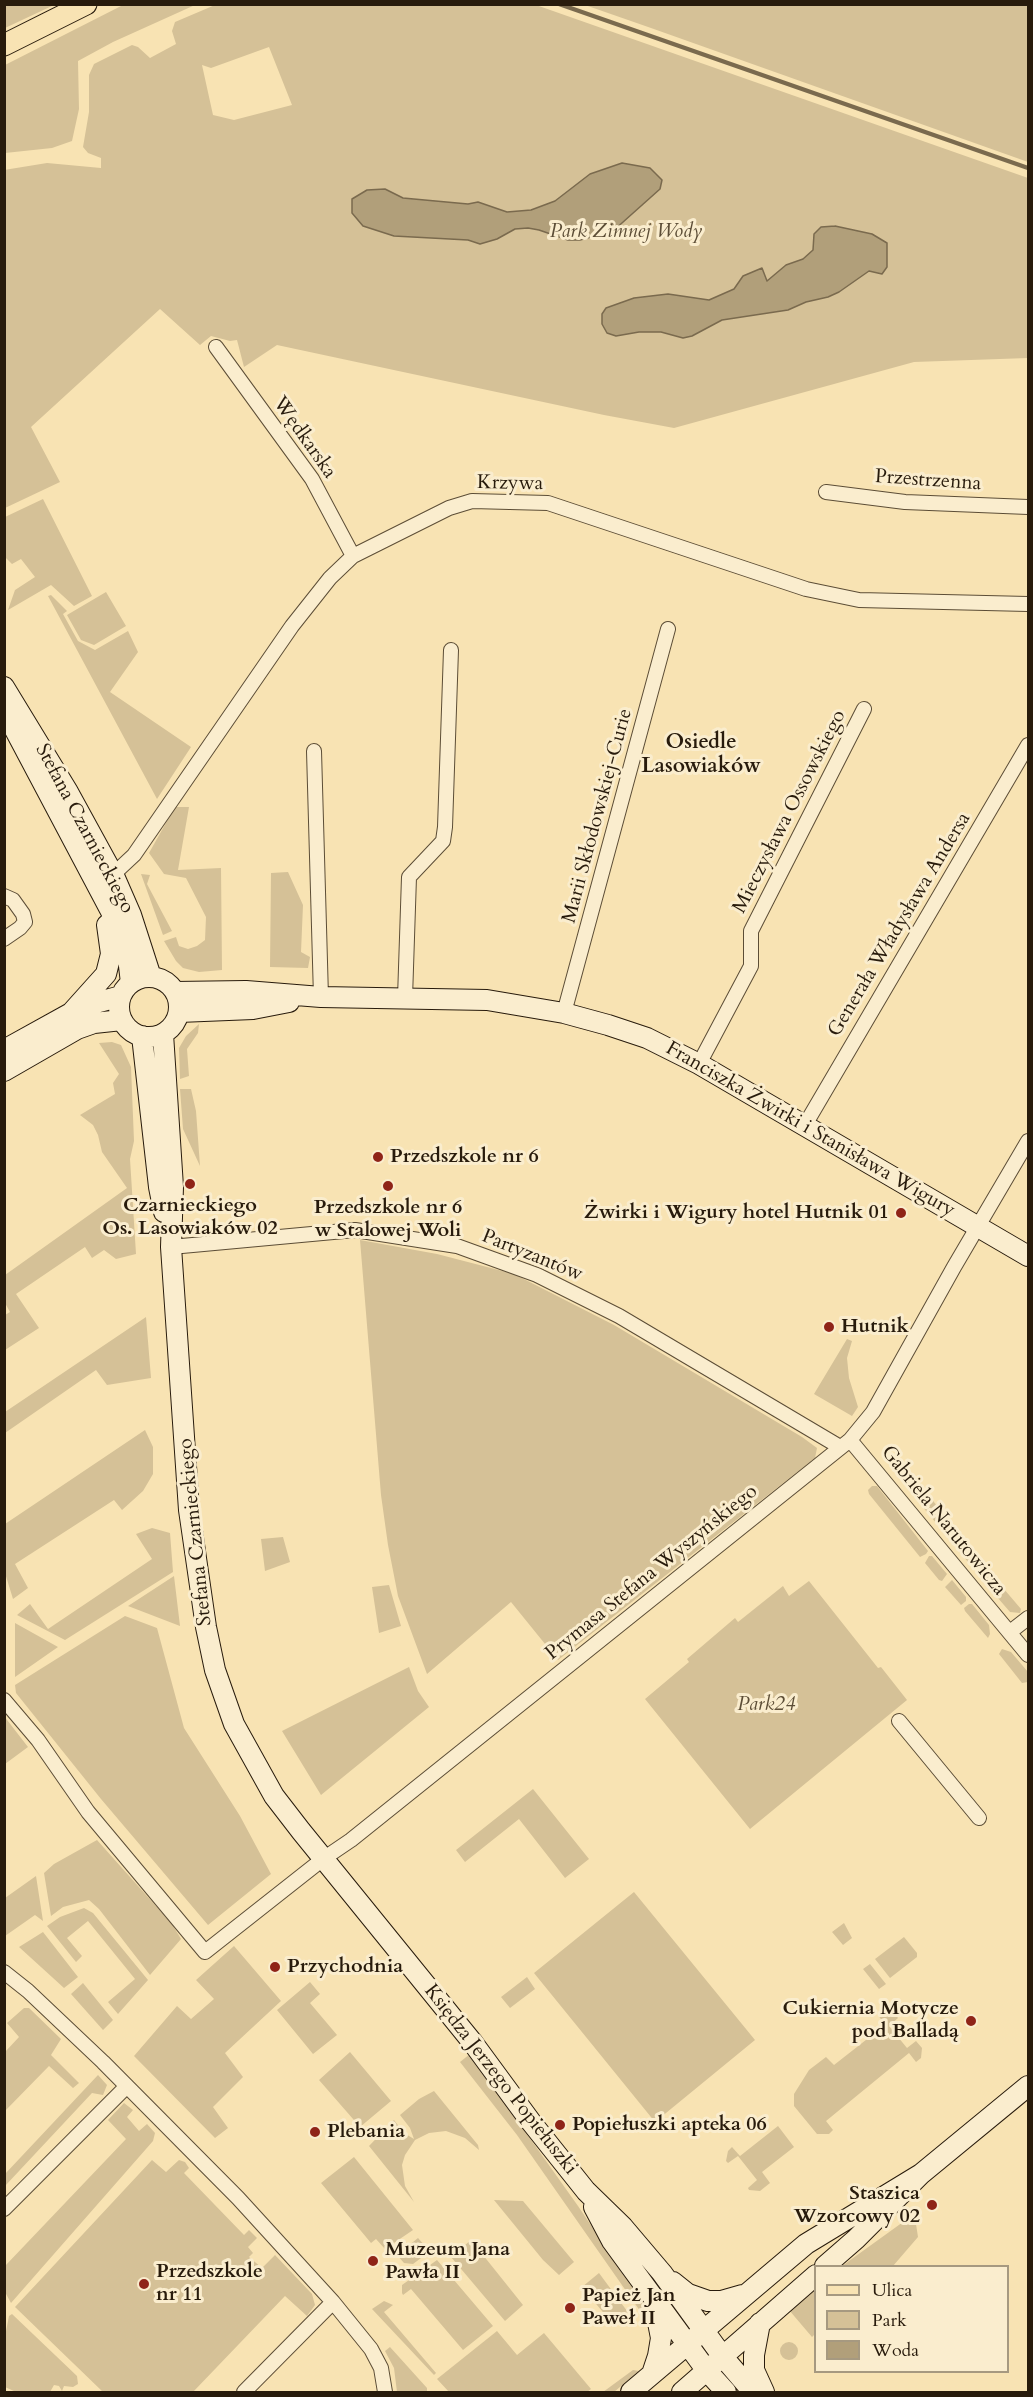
<!DOCTYPE html>
<meta charset="utf-8">
<style>
body{margin:0}
#map{position:relative;width:1033px;height:2397px;overflow:hidden;background:#f8e3b3;font-family:Cardo,serif}
canvas{display:block}
.frame{position:absolute;inset:0;border:6px solid #281b0c;pointer-events:none}
.legend{position:absolute;left:814px;top:2265px;width:195px;height:108px;box-sizing:border-box;background:#faedce;border:2px solid #a69980;margin:0;padding:8px 10px;list-style:none;font-size:18px;color:#281b0c}
.legend li{display:flex;align-items:center;gap:12px;height:30px}
.legend b{width:30px;border:2px solid #a69980}
</style>
<div id="map">
<canvas width="1033" height="2397"></canvas>
<div class="frame"></div>
<ul class="legend">
<li><b style="height:8px;background:#f8e3b3"></b>Ulica</li>
<li><b style="height:16px;background:#d5c197"></b>Park</li>
<li><b style="height:16px;background:#b19f7a"></b>Woda</li>
</ul>
</div>
<script>
const ctx = document.querySelector('canvas').getContext('2d');
ctx.lineJoin = 'round';
function fill(path, color) { ctx.fillStyle = color; ctx.fill(path, 'evenodd'); }
const poly = rows => new Path2D(rows.map(r => 'M' + r).join(''));
function stroke(path, color, width, dash) { ctx.strokeStyle = color; ctx.lineWidth = width; ctx.lineCap = dash ? 'butt' : 'round'; ctx.setLineDash(dash || []); ctx.stroke(path); }
function write(font, color, halo, rows, align = 'center') {
  ctx.font = font + ' Cardo,serif'; ctx.lineWidth = 6; ctx.setLineDash([]); ctx.textBaseline = 'middle'; ctx.strokeStyle = halo; ctx.fillStyle = color; for (const [text, x, y, turn = 0] of rows) {
    ctx.save(); ctx.translate(x, y); ctx.rotate((+turn || 0) * Math.PI / 180); ctx.textAlign = isNaN(turn) ? turn : align; if (halo) ctx.strokeText(text, 0, 0); ctx.fillText(text, 0, 0); ctx.restore();
  }
}
fill(poly([
 [5,4,54,4,54,5,5,28],
 [123,5,195,5,113,42,78,61,79,109,72,141,52,148,5,153,5,65],
 [215,5,536,5,1028,178,1028,358,914,362,674,428,604,415,277,345,244,367,237,340,230,341,211,336,200,345,160,309,31,427,60,482,5,508,4,170,47,163,101,168,101,158,88,153,83,147,89,112,89,75,94,64,132,45,138,47,150,58,176,44,172,31,175,22],
 [269,47,292,105,234,120,213,115,202,65,211,68],
 [585,5,1028,5,1028,162,651,28],
 [43,499,92,596,74,606,51,585,8,610,15,590,35,577,21,559,12,564,5,557,5,517],
 [106,592,126,626,94,645,81,640,67,615],
 [51,595,67,611,63,614,78,641,95,650,128,631,138,652,110,692,191,747,157,799,48,596],
 [175,807,189,807,178,870,221,868,222,970,199,972,183,968,176,961,164,941,176,937,179,946,188,949,197,946,205,940,206,917,186,878,164,874,149,853],
 [288,872,303,905,301,952,310,957,308,968,270,967,271,873],
 [141,874,150,875,147,884,172,931,163,935],
 [199,1024,198,1033,187,1049,189,1076,180,1079,179,1048,186,1036],
 [112,1042,121,1045,131,1067,134,1141,130,1159,136,1254,116,1259,104,1250,92,1258,85,1247,16,1294,39,1328,5,1350,5,1315,10,1312,5,1303,5,1275,127,1188,102,1152,98,1135,93,1125,80,1115,115,1094,113,1083,119,1074,99,1043],
 [180,1089,191,1089,196,1111,200,1166,183,1129],
 [360,1240,437,1254,514,1274,614,1325,802,1437,817,1448,815,1458,558,1660,511,1602,427,1674,398,1596,388,1545,381,1495],
 [146,1317,151,1378,107,1385,96,1370,5,1433,5,1412],
 [847,1339,852,1341,847,1358,849,1378,858,1407,852,1416,814,1394],
 [145,1430,153,1447,153,1474,143,1491,122,1510,114,1500,15,1564,28,1588,13,1599,5,1573,5,1524],
 [899,1461,923,1489,922,1492,916,1495,913,1494,894,1471,893,1468],
 [872,1486,877,1486,928,1551,926,1554,920,1557,869,1494,868,1490],
 [930,1497,955,1529,950,1536,946,1535,922,1506,922,1501],
 [152,1528,170,1533,173,1572,65,1640,17,1615,30,1604,48,1629,152,1559,136,1534],
 [958,1535,977,1556,968,1562,951,1541],
 [283,1537,290,1562,265,1571,261,1539],
 [929,1556,932,1556,947,1574,942,1581,939,1580,925,1563],
 [979,1558,993,1576,987,1582,984,1582,970,1564],
 [174,1576,180,1626,128,1606],
 [952,1580,966,1597,966,1601,961,1605,945,1587],
 [809,1581,878,1668,881,1667,907,1700,750,1829,645,1699,689,1662,687,1659,735,1618,738,1622,783,1586,789,1596],
 [998,1582,1021,1609,1020,1613,1010,1612,991,1590,991,1585],
 [389,1585,401,1626,379,1633,372,1587],
 [969,1604,972,1604,989,1625,990,1634,988,1638,965,1611,964,1608],
 [125,1616,157,1628,184,1728,240,1816,271,1874,208,1925,101,1799,16,1693,15,1685],
 [15,1623,58,1647,15,1677],
 [1002,1649,1011,1652,1028,1672,1028,1682,1022,1683,999,1654],
 [409,1667,418,1691,429,1707,321,1795,282,1731],
 [4,1716,28,1747,5,1764,4,1764],
 [533,1789,589,1859,565,1878,519,1819,465,1862,456,1850],
 [97,1840,172,1924,181,1939,150,1975,99,1909,89,1900,63,1907,51,1916,44,1873,54,1864],
 [36,1876,43,1921,35,1915,5,1936,5,1898],
 [634,1892,755,2040,655,2122,534,1973],
 [84,1908,93,1913,148,1980,118,2014,108,2002,135,1979,88,1921,67,1938,82,1956,76,1962,47,1926,60,1917],
 [844,1923,852,1938,843,1945,832,1932],
 [43,1932,78,1977,64,1988,19,1947],
 [904,1937,917,1953,917,1957,890,1978,875,1959],
 [234,1946,281,2001,225,2053,243,2077,213,2107,228,2128,215,2138,134,2056,177,2006,191,2019,214,1999,196,1980],
 [870,1964,886,1984,879,1989,863,1969],
 [527,1977,535,1989,510,2008,501,1997],
 [310,1982,320,1994,310,2003,337,2035,313,2054,277,2010],
 [83,1983,113,2020,103,2030,71,1994],
 [24,2008,29,2008,61,2039,51,2055,79,2083,73,2088,49,2066,5,2111,5,2052,19,2037,7,2023],
 [884,2010,893,2012,898,2018,889,2026,907,2048,916,2041,922,2048,921,2058,916,2062,909,2053,826,2121,833,2130,829,2134,817,2134,794,2106,794,2094,809,2070,826,2057,834,2065,885,2025,878,2015],
 [350,2052,391,2101,360,2127,319,2080],
 [470,2054,578,2206,651,2315,644,2315,638,2308,517,2135,460,2062],
 [98,2075,107,2085,103,2095,92,2093,5,2186,5,2174],
 [434,2091,478,2145,479,2150,465,2138,446,2131,429,2133,415,2140,405,2155,402,2165,405,2186,414,2202,369,2146,394,2120,404,2133,414,2139,410,2128,400,2115,419,2099],
 [124,2103,133,2110,127,2117,139,2131,147,2124,155,2133,153,2141,11,2303,5,2292,5,2266,126,2139,108,2120],
 [778,2126,794,2147,762,2172,770,2183,760,2191,749,2190,748,2188,757,2180,738,2156,728,2163,726,2161,728,2151,732,2147,740,2156],
 [354,2157,413,2230,385,2249,376,2239,371,2243,321,2183],
 [152,2160,166,2172,179,2160,185,2162,189,2168,184,2173,244,2235,249,2230,257,2238,248,2247,253,2253,249,2257,262,2268,275,2255,312,2294,315,2305,307,2316,285,2296,193,2392,103,2392,15,2307],
 [494,2200,523,2201,574,2262,559,2275,543,2260],
 [910,2217,916,2224,918,2237,893,2266,842,2266],
 [418,2238,426,2247,425,2255,413,2264,404,2263,397,2255],
 [471,2240,523,2305,505,2321,451,2257],
 [437,2260,493,2326,463,2350,411,2289,403,2295,402,2293,402,2285],
 [599,2273,630,2315,626,2318,621,2313,616,2317,607,2317,582,2287],
 [815,2289,815,2334,812,2337,789,2310],
 [384,2301,393,2305,384,2312,436,2373,434,2375,372,2309],
 [12,2314,77,2376,78,2384,73,2387,64,2386,62,2391,59,2386,54,2385,50,2392,16,2392,5,2387,5,2336,9,2316],
 [497,2331,517,2355,544,2333,591,2389,587,2392,449,2392,437,2379],
 '780 2351a9 9 0 1 1 18 0a9 9 0 1 1-18 0Z',
 [390,2347,427,2388,427,2392,397,2392,394,2368,385,2351],
 [633,2370,639,2371,614,2392,603,2392]
]), '#d5c197');
const water = poly([
 [622,163,650,168,662,180,660,189,613,231,580,240,568,240,539,230,528,228,515,229,497,239,480,244,468,240,394,236,363,226,352,213,352,199,367,190,385,189,403,198,468,204,478,202,507,212,531,210,555,201,590,174,622,163],
 [835,226,872,234,887,243,887,267,882,274,869,271,839,292,828,297,806,302,788,310,722,320,692,336,683,338,661,332,639,332,616,336,607,333,602,324,602,314,606,308,634,298,668,294,709,300,734,289,743,276,762,268,767,281,786,265,803,259,813,250,814,234,821,227,835,226]
]);
fill(water, '#b19f7a');
stroke(water, '#7a6a4e', 1.5);
stroke(poly([
 [559,4,1028,168]
]), '#7a6a4e', 4.5);
const street = poly([
 [216,347,312,479,353,556],
 [826,492,905,502,1028,507],
 [314,751,321,997],
 [110,882,119,869,134,855,292,626,330,578,353,556,449,508,472,501,548,503,806,589,859,600,1028,604],
 [4,896,13,900,23,914,25,922,20,928,4,939],
 [405,998,409,877,443,841,445,827,451,650],
 [564,1013,668,629],
 [699,1064,751,966,751,931,864,709],
 [805,1125,1028,745],
 [171,1247,355,1230,457,1246,537,1275,619,1316,840,1447],
 [850,1440,1028,1655],
 [1010,1632,1028,1618],
 [4,1700,38,1740,88,1812,205,1952,323,1859,351,1840,850,1440,873,1412,954,1267,1028,1141],
 [899,1721,979,1818],
 [4,1972,28,1991,103,2062,238,2198,333,2302,371,2349,381,2368,385,2392],
 [4,2209,126,2087],
 [244,2392,333,2302]
]);
const secondary = poly([
 [4,687,68,792,114,876,131,915,151,977],
 [4,704,15,730,115,919,128,957,131,983],
 '119 1007a30 30 0 1 1 60 0a30 30 0 1 1-60 0Z',
 [175,992,246,991,321,997,487,1000,564,1013,608,1025,647,1038,699,1064,1028,1256],
 [179,1012,253,1009,289,1002],
 [71,1013,106,974,111,954,107,925],
 [163,1034,173,1187,171,1247,189,1510,206,1627,215,1670,234,1724,274,1796,301,1831,473,2043,531,2122,586,2191,623,2227,662,2273,723,2357,753,2392],
 [142,1036,159,1187,164,1212],
 [4,1050,71,1013,99,1002,121,996],
 [4,1071,77,1029,94,1023,122,1020],
 [594,2207,612,2241,707,2371,726,2392],
 [825,2266,856,2239,921,2174,1028,2086],
 [673,2282,688,2294,708,2301,721,2301,742,2295],
 [760,2323,754,2355,754,2370,764,2392],
 [652,2374,658,2356,661,2338,655,2307],
 [631,2392,806,2244,921,2174],
 [682,2392,816,2275]
]);
const primary = poly([
 [4,45,86,4]
]);
stroke(street, '#5c4d36', 16);
stroke(secondary, '#281b0c', 22);
stroke(primary, '#281b0c', 23);
stroke(street, '#faedce', 14);
stroke(secondary, '#faedce', 20);
stroke(primary, '#f8e3b3', 21);
for (const [x, y, r, color] of [
 [378,1157,6,"#8f2418"],
 [190,1184,6,"#8f2418"],
 [388,1186,6,"#8f2418"],
 [901,1213,6,"#8f2418"],
 [829,1327,6,"#8f2418"],
 [275,1967,6,"#8f2418"],
 [971,2021,6,"#8f2418"],
 [560,2125,6,"#8f2418"],
 [315,2132,6,"#8f2418"],
 [932,2205,6,"#8f2418"],
 [373,2261,6,"#8f2418"],
 [144,2284,6,"#8f2418"],
 [570,2308,6,"#8f2418"]
]) { const dot = new Path2D(); dot.arc(x, y, r, 0, 2 * Math.PI); ctx.fillStyle = color; ctx.fill(dot); stroke(dot, '#faedce', 2); }
write('italic 20px', '#5c4d36', '#faedce', [
 ["Park Zimnej Wody",626,232],
 ["Park24",766,1705]
]);
write('20px', '#281b0c', '#faedce', [
 ["Wędkarska",304,438,55],
 ["Przestrzenna",928,481,4],
 ["Krzywa",510,484,1],
 ["Mieczysława Ossowskiego",790,812,-63],
 ["Marii Skłodowskiej-Curie",598,816,-75],
 ["Stefana Czarnieckiego",84,829,62],
 ["Generała Władysława Andersa",900,925,-59],
 ["Franciszka Żwirki i Stanisława Wigury",810,1130,30],
 ["Partyzantów",532,1256,22],
 ["Gabriela Narutowicza",943,1521,51],
 ["Stefana Czarnieckiego",196,1532,-96],
 ["Prymasa Stefana Wyszyńskiego",652,1573,-39],
 ["Księdza Jerzego Popiełuszki",500,2080,52]
]);
write('bold 20px', '#281b0c', '#faedce', [
 ["Przedszkole nr 6",390,1157],
 ["Czarnieckiego",190,1206,"center"],
 ["Os. Lasowiaków 02",190,1229,"center"],
 ["Przedszkole nr 6",388,1208,"center"],
 ["w Stalowej Woli",388,1231,"center"],
 ["Żwirki i Wigury hotel Hutnik 01",889,1213,"right"],
 ["Hutnik",841,1327],
 ["Przychodnia",287,1967],
 ["Cukiernia Motycze",959,2009,"right"],
 ["pod Balladą",959,2032,"right"],
 ["Popiełuszki apteka 06",572,2125],
 ["Plebania",327,2132],
 ["Staszica",920,2194,"right"],
 ["Wzorcowy 02",920,2217,"right"],
 ["Muzeum Jana",385,2250],
 ["Pawła II",385,2273],
 ["Przedszkole",156,2272],
 ["nr 11",156,2295],
 ["Papież Jan",582,2296],
 ["Paweł II",582,2319]
], 'left');
write('bold 21px', '#281b0c', '#faedce', [
 ["Osiedle",701,743],
 ["Lasowiaków",701,767]
]);
</script>
